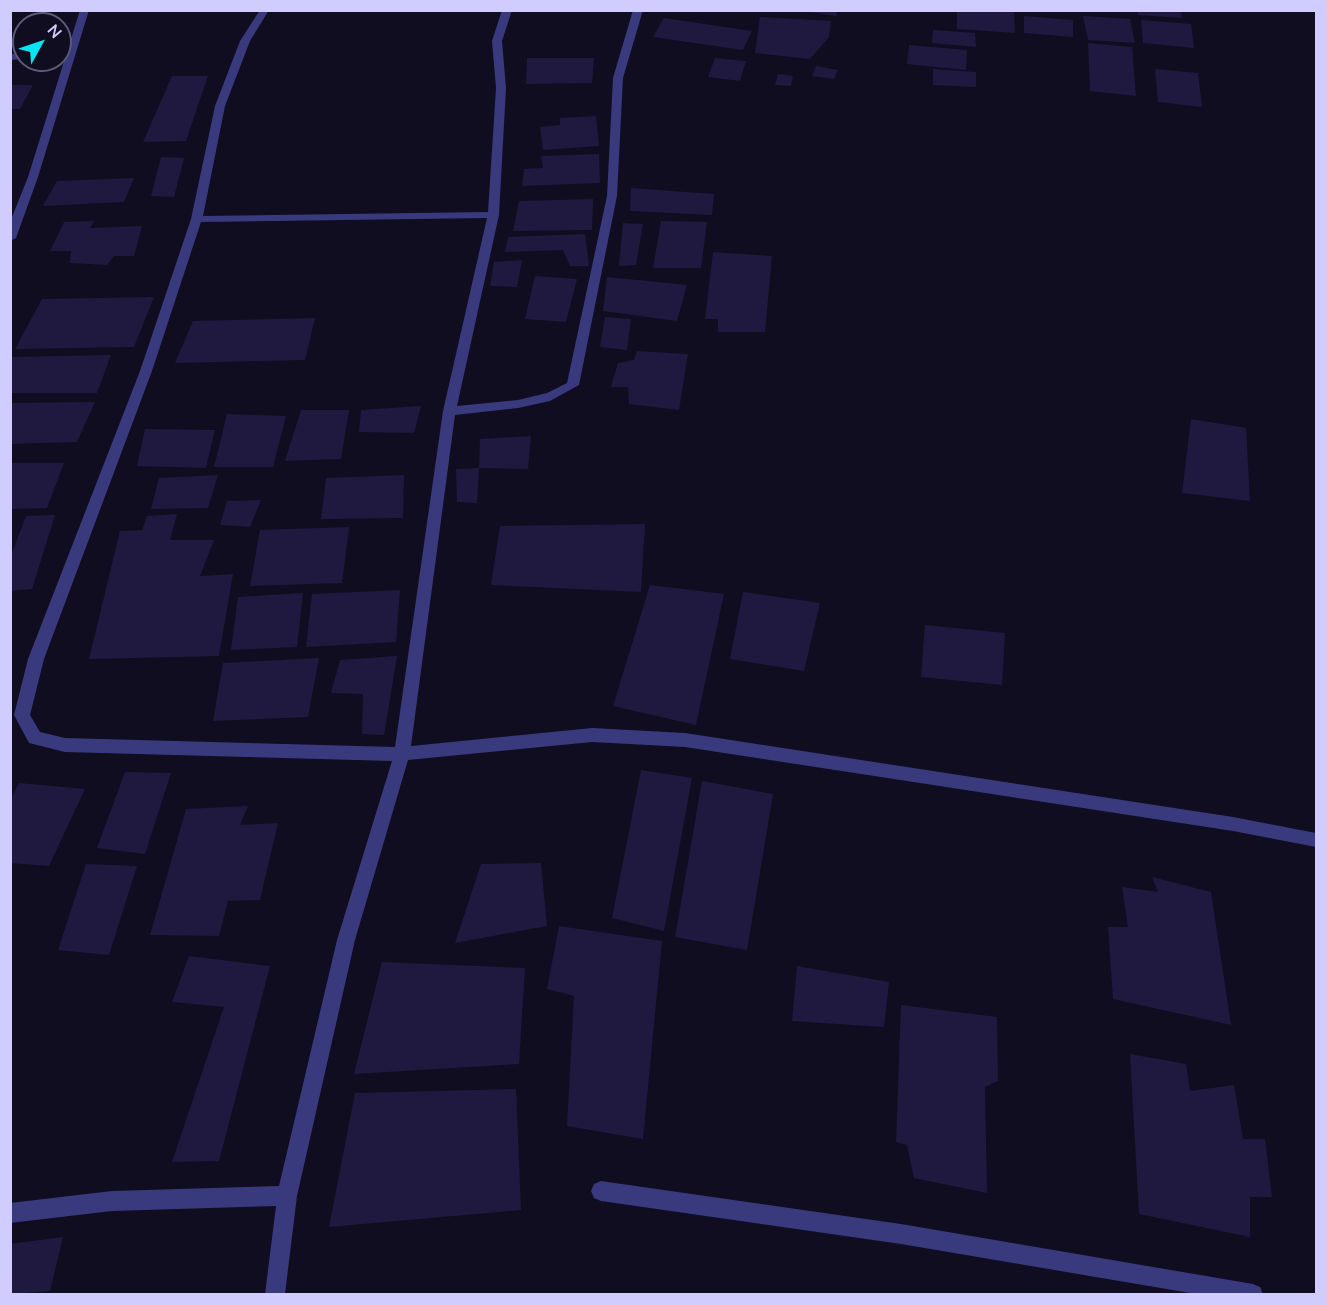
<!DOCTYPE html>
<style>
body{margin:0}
#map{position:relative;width:1327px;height:1305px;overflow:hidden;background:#0f0d1f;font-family:"Nunito Sans",sans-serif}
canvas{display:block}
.frame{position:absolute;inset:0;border:12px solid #d0ccfe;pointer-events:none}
.north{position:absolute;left:12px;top:12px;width:60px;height:60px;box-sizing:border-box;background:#0f0d1f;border:2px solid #5c5978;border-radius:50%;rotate:50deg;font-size:16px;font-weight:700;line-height:24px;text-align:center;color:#d0ccfe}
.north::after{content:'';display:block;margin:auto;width:21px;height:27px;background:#05e5f2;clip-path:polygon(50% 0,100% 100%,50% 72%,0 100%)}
</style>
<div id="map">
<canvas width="1327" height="1305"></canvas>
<div class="frame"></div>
<div class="north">N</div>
</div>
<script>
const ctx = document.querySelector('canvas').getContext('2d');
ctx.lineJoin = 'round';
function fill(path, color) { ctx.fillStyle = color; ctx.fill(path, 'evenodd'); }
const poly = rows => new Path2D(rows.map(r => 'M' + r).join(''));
fill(poly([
 [798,10,838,10,836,16],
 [957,10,1014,11,1015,33,957,29],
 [1137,10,1181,10,1182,18,1138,15],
 [1024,16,1073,20,1073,37,1024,33],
 [1083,16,1130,19,1135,43,1088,40],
 [760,17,831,21,829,37,810,59,755,53],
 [664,18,752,31,743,50,653,37],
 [1141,20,1191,24,1194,48,1143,43],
 [933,30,975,33,976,47,932,43],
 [1088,43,1132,47,1136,96,1090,91],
 [909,45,967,50,966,70,907,64],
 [527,58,594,58,592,83,526,84],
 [715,58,746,61,740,81,708,77],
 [816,66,838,70,834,79,812,76],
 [933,69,976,72,976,87,933,85],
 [1155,69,1198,73,1202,107,1158,102],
 [778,74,793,76,791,86,775,85],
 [172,76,208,76,186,141,143,142],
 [10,85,33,85,20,109,10,109],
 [596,116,599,146,543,150,540,127,560,125,560,118],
 [599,154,600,183,522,186,524,169,543,168,541,156],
 [161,157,184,158,174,197,151,196],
 [134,178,124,202,43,206,57,181],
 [631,188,714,194,712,215,630,211],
 [593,199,592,230,513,231,519,201],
 [94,221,90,228,142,226,134,256,114,256,107,265,70,263,71,251,50,251,64,222],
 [661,221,707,222,701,268,653,268],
 [623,223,643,224,636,265,619,266],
 [585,234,589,266,570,266,563,250,505,252,508,237],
 [713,252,772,256,765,332,718,332,718,319,705,319],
 [522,260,517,287,490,286,494,262],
 [535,276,577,279,566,322,525,319],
 [607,277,687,285,677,321,603,311],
 [154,297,134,347,15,349,42,299],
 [605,317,631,319,627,350,600,347],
 [315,318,305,360,175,363,193,321],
 [637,351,688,354,679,410,629,404,628,387,611,387,618,363,634,360],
 [111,355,97,393,10,393,10,357],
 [95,402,77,442,10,444,10,403],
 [421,406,414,433,359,432,361,410],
 [301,410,349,410,341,459,285,461],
 [227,414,286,416,273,467,214,467],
 [1191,419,1246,428,1250,501,1182,493],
 [145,429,215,430,206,468,137,466],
 [531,436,528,469,479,468,480,439],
 [10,463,64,463,47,508,10,509],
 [479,468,477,503,457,502,456,469],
 [218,475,208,508,151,509,159,478],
 [404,475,403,518,321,519,326,478],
 [261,500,250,527,220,525,227,501],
 [177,514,170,540,214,540,200,576,233,574,219,656,89,659,120,531,142,530,147,516],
 [55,515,32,589,10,591,10,558,26,516],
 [645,524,641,592,491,585,500,526],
 [349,527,342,583,250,586,260,530],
 [650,585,724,594,696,725,613,706],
 [400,590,396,642,306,647,312,594],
 [743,592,820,603,804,671,730,659],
 [303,593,297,647,231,650,238,597],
 [925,625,1005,633,1002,685,921,677],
 [397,656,384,735,362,734,363,694,331,693,340,660],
 [319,658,308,717,213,721,223,663],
 [641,770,692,778,664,931,612,918],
 [125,772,171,773,145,854,97,848],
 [702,781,773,794,747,950,675,937],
 [19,783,85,789,49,866,10,863,10,801],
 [248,806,240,825,278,823,260,900,228,901,219,936,150,935,186,809],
 [541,863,547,926,455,943,481,864],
 [86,864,137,866,109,955,58,950],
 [1152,877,1211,892,1231,1025,1113,999,1108,927,1128,927,1122,887,1158,892],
 [559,926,662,941,643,1139,567,1126,574,996,547,989],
 [189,956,270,966,219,1161,172,1162,224,1007,172,1002],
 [382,962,525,968,519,1064,354,1074],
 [797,966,889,982,884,1027,792,1021],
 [901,1005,997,1017,998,1081,985,1087,987,1193,914,1178,907,1145,896,1142],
 [1130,1054,1186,1064,1190,1091,1234,1085,1243,1139,1265,1139,1272,1197,1250,1197,1250,1237,1139,1214],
 [516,1089,521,1210,329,1227,355,1093],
 [63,1237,50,1291,10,1294,10,1244]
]), '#1f1940');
fill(poly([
 [80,10,89,10,38,177,16,238,10,241,10,222,28,177,80,10],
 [260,10,269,10,250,41,225,106,203,216,488,212,496,88,492,41,502,10,512,10,502,41,506,88,499,215,457,406,518,400,547,393,567,383,607,196,613,78,633,10,643,10,623,78,617,196,579,385,550,401,518,408,455,415,411,746,592,728,685,733,1233,817,1316,833,1316,847,1233,831,685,747,592,742,408,760,355,940,297,1196,285,1294,265,1294,276,1206,112,1211,10,1223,10,1203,112,1191,279,1186,337,940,392,761,65,752,29,743,14,715,28,659,140,371,191,219,215,106,240,41,260,10],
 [487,218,443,411,395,747,65,738,40,732,30,715,44,659,152,371,201,222,487,218],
 [24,53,24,59,10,60,10,54,24,53],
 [601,1181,901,1224,1253,1284,1260,1287,1263,1294,1196,1294,901,1244,601,1201,594,1198,591,1191,594,1184,601,1181]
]), '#39397e');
</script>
